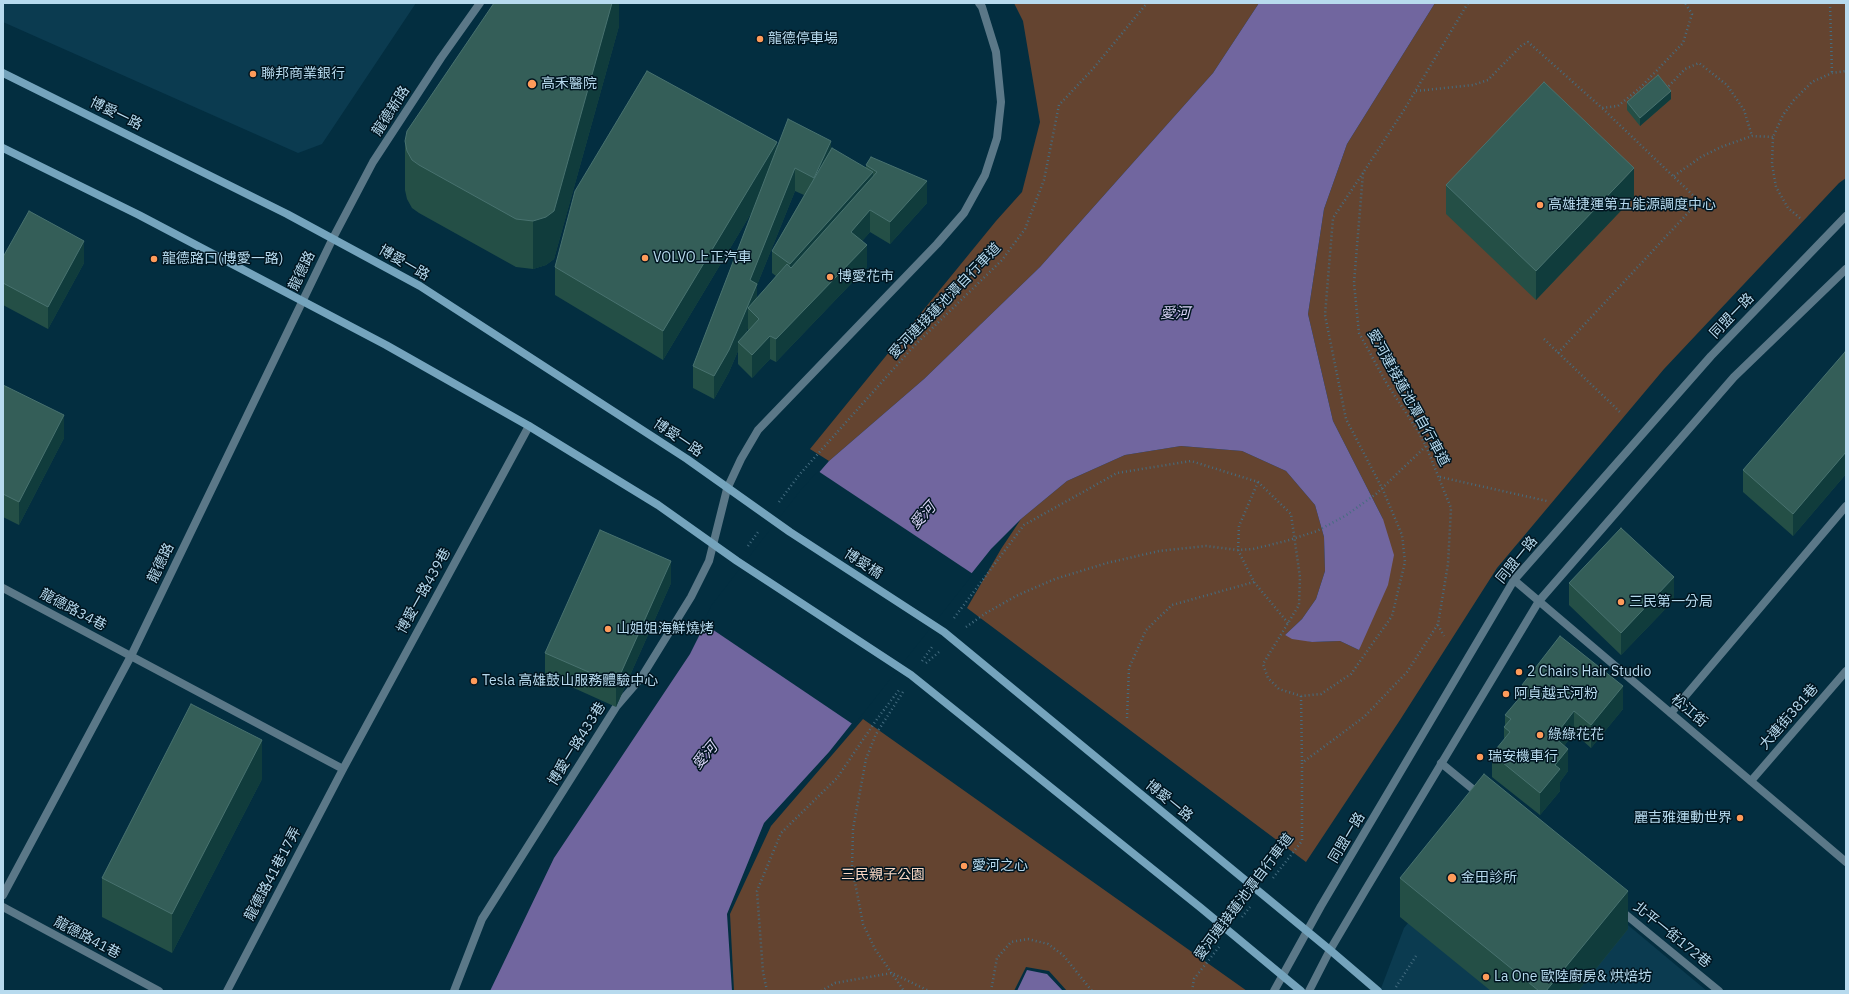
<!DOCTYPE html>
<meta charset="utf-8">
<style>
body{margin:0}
#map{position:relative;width:1849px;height:994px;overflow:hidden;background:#032e40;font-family:"IBM Plex Sans",sans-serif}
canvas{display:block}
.frame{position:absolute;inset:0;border:4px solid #b7daee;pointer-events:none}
</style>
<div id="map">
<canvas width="1849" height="994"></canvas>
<div class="frame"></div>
</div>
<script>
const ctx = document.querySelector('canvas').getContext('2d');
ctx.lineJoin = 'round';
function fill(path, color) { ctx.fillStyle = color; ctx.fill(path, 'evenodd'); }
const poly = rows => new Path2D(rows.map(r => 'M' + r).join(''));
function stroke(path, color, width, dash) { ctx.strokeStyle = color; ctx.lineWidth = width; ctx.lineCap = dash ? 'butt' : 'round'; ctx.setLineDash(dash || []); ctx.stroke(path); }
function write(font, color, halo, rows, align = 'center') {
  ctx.font = font + ' "IBM Plex Sans","Noto Sans TC",sans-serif'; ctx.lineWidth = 3; ctx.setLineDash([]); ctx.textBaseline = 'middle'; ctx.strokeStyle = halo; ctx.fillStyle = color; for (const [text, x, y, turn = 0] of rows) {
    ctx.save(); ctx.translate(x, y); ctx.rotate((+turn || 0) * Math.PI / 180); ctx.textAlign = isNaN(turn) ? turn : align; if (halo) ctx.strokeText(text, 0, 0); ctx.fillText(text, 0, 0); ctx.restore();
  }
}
fill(poly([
 [3,3,416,3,322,144,298,153,3,22],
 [1496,815,1707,991,1380,991,1404,928]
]), '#0b3b50');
fill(poly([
 [1014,3,1259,3,1213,73,1040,267,924,379,829,461,810,449,996,221,1022,192,1040,122,1023,21],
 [1435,3,1846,3,1846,178,1839,183,1664,369,1497,568,1400,720,1306,862,967,608,1001,549,1021,519,1067,481,1125,455,1181,446,1242,451,1286,471,1315,505,1324,537,1325,571,1316,599,1302,619,1285,635,1312,642,1340,641,1359,650,1383,519,1333,421,1308,314,1324,209,1347,144],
 [863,719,1247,991,1067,991,1049,971,1026,967,1014,991,734,991,730,914,771,826]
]), '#644430');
fill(poly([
 [1259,3,1435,3,1347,144,1324,209,1308,314,1333,421,1383,519,1394,555,1388,585,1359,650,1340,641,1312,642,1292,639,1285,635,1302,619,1316,599,1325,571,1324,537,1315,505,1286,471,1242,451,1181,446,1125,455,1067,481,1021,519,991,549,829,752,764,823,727,914,732,991,490,991,554,858,690,654,713,608,802,492,829,461,924,379,1040,267,1213,73],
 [1027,970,1047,974,1063,991,1017,991]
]), '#71669f');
fill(poly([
 [818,471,973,574,854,725,703,623,711,606,800,491]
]), '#032e40');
stroke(poly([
 [1830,3,1832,73],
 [1666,89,1685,69,1699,63,1727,85,1744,110,1752,136],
 [1416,91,1473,85,1488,80,1521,46,1528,42,1602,108,1618,106,1641,87,1683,43,1692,14,1685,3],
 [1674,176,1701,157,1721,147,1752,136,1773,137],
 [1800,218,1788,208,1776,187,1772,164,1773,137,1783,115,1794,100,1812,82,1832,73,1846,71],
 [1544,339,1621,413],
 [1558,353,1699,201,1602,108],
 [1440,477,1547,501],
 [1258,482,1239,526,1238,550,1254,582,1288,623],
 [779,502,799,475,914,346,1002,260,1025,229,1044,180,1059,105,1092,70,1147,3],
 [748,546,758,532],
 [954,618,1024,525,1117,473,1191,461,1258,482,1291,514,1300,577,1299,605,1263,664,1268,678,1279,689,1301,696,1321,694,1351,674,1392,616,1405,562,1402,535,1383,490,1346,419,1325,315,1333,218,1363,173],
 [1438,625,1444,636],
 [966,627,986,613,1018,595,1055,579,1107,563,1159,551,1206,546,1238,550,1253,549,1286,541,1317,531,1345,516,1376,494,1426,446],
 [922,661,932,647],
 [926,663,939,652],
 [903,692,876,734,866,759,853,829,852,867,863,924,875,949,904,991],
 [1301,696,1302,763],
 [1127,718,1129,668,1146,630,1172,605,1254,582],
 [1273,878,1302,841,1302,763,1364,717,1407,672,1438,624,1448,564,1451,508,1426,446,1418,431,1387,384,1359,333,1354,283,1363,173,1404,110,1468,3],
 [1242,917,1250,907],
 [1396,987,1416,956],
 [767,991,763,972,757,891,781,833,837,778,877,719,899,690],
 [821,991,835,983,892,973,929,991],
 [991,991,997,958,1011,942,1028,939,1048,944,1063,955,1092,991],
 [1192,991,1194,979,1219,947]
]), '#456d80', 2.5, [1, 3]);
stroke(poly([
 [3,588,343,769],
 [1671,713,1846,506],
 [1441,763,1480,795],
 [1751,781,1846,671],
 [3,907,159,991],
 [1619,909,1719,991],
 [227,991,343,769,529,426],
 [454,991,482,919,616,707,641,678,691,597,709,561,727,489]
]), '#5b7888', 8);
stroke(poly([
 [727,489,741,459,758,430,937,244,964,213,985,175,997,138,1001,102,996,52,982,7,979,3],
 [1514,580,1846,862],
 [3,895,131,656,333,238]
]), '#5b7888', 8);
stroke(poly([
 [333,238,373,162,441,58,480,3],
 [1274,991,1321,906,1514,580,1711,356,1846,216],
 [1309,991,1330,950,1366,889,1539,601,1734,377,1846,269]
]), '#5b7888', 8);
stroke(poly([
 [3,73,287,214,420,286,687,459,790,532,944,632,1330,950,1378,991],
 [3,148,139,215,386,345,529,426,658,505,737,561,911,675,1201,908,1301,991]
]), '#75a4bd', 8);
fill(poly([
 [619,3,619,26,554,259,546,265,533,269,516,267,419,213,412,208,407,199,405,190,405,141],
 [1671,99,1640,126,1627,110,1627,102],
 [831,150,866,169,866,165,871,157,927,203,890,244,870,232,862,241,867,267,776,362,770,359,752,378,738,364,738,351,729,372,714,399,693,388,693,366,753,210,663,360,555,295,555,267],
 [795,191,804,195,772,251,772,273,776,276,757,298,757,285],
 [748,327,748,330,746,333],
 [1446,185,1634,197,1536,300,1446,214],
 [3,257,84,263,48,329,3,305],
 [1846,353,1846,474,1793,536,1743,492,1743,470],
 [3,385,64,438,19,525,3,517],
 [671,583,616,707,545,675,545,653],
 [1569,583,1674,600,1621,655,1569,605],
 [1522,685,1623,709,1591,748,1574,733,1564,746,1568,771,1560,782,1560,791,1540,815,1492,777,1492,754,1504,740,1504,727,1505,726,1505,715,1522,695],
 [262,779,172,953,102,917,102,878],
 [1400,878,1628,929,1578,991,1491,991,1400,917]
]), '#244f46');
fill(poly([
 [612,3,619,3,619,26,554,259,546,265,533,269,533,221],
 [1671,91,1671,99,1640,126,1640,118],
 [831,141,831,163,814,200,814,178],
 [777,142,777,170,663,360,663,331],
 [795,168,795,191,757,285,757,306,748,308,748,327,741,344,738,342,738,351,729,372,714,399,714,376,750,280],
 [1634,168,1634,197,1536,300,1536,271],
 [873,172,873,195,790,286,790,264],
 [927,181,927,203,890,244,890,222],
 [870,210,870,232,851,254,851,232],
 [84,241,84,263,48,329,48,307],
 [867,245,867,267,776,362,776,339],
 [770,336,770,359,752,378,752,355],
 [64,415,64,438,19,525,19,502],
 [1846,452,1846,474,1793,536,1793,514],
 [671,561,671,583,616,707,616,684],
 [1674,577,1674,600,1621,655,1621,633],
 [1623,686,1623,709,1591,748,1591,725],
 [1574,711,1574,733,1554,759,1554,737],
 [262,740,262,779,172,953,172,914],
 [1568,749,1568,771,1560,782,1560,791,1540,815,1540,793,1555,765],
 [1628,891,1628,929,1578,991,1546,991]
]), '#103c3c');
const building = poly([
 [494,3,612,3,554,211,546,217,533,221,516,219,419,165,412,160,407,151,405,141,407,131,494,3],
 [647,71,777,142,663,331,555,267,575,191,647,71],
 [1658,75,1671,91,1640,118,1627,102,1658,75],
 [1544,82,1634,168,1536,271,1446,185,1544,82],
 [788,119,831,141,814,178,795,168,750,280,757,284,729,350,714,376,693,366,788,119],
 [832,148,873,172,790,264,772,251,832,148],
 [871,157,927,181,890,222,870,210,851,232,867,245,776,339,770,336,752,355,738,342,759,319,748,308,787,264,791,268,877,172,866,165,871,157],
 [29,211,84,241,48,307,3,283,3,257,29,211],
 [1845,352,1846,353,1846,452,1793,514,1743,470,1845,352],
 [3,385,64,415,19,502,3,494,3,385],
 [1621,528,1674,577,1621,633,1569,583,1621,528],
 [600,530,671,561,616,684,545,653,600,530],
 [1560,636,1623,686,1591,725,1574,711,1554,737,1568,749,1555,765,1560,769,1540,793,1492,754,1510,732,1504,727,1511,719,1505,715,1527,689,1522,685,1560,636],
 [191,704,262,740,172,914,102,878,191,704],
 [1484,774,1628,891,1546,991,1539,991,1400,878,1484,774]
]);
fill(building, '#345e58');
stroke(building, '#48726f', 1);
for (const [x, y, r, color] of [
 [760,39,4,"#ff9b5a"],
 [253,74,4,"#ff9b5a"],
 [532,84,5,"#ff9b5a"],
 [1540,205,4,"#ff9b5a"],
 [645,258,4,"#ff9b5a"],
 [154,259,4,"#ff9b5a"],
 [830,277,4,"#ff9b5a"],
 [1621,602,4,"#ff9b5a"],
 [608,629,4,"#ff9b5a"],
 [1519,672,4,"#ff9b5a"],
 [474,681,4,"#ff9b5a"],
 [1506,694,4,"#ff9b5a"],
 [1540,735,4,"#ff9b5a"],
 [1480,757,4,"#ff9b5a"],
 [1740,818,4,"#ff9b5a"],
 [964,866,4,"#ff9b5a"],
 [1452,878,5,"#ff9b5a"],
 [1486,977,4,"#ff9b5a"]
]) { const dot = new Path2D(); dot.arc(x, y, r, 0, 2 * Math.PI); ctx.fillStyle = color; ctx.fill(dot); stroke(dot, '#001520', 1.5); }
write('14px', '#b7daee', '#001520', [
 ["龍德停車場",768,39],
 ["聯邦商業銀行",261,74],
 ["高禾醫院",541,84],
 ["高雄捷運第五能源調度中心",1548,205],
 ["VOLVO上正汽車",653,258],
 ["龍德路口(博愛一路)",162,259],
 ["博愛花市",838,277],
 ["三民第一分局",1629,602],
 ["山姐姐海鮮燒烤",616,629],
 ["2 Chairs Hair Studio",1527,672],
 ["Tesla 高雄鼓山服務體驗中心",482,681],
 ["阿貞越式河粉",1514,694],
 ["綠綠花花",1548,735],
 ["瑞安機車行",1488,757],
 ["麗吉雅運動世界",1732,818,"right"],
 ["愛河之心",972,866],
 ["金田診所",1461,878],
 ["La One 歐陸廚房& 烘焙坊",1494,977]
], 'left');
write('14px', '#b7daee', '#001520', [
 ["龍德新路",391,111,-57],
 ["博愛一路",116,114,26],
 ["博愛一路",404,263,30],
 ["龍德路",302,271,-64],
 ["愛河連接蓮池潭自行車道",945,301,-46],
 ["同盟一路",1732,316,-46],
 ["愛河連接蓮池潭自行車道",1408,398,61],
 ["博愛一路",678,438,34],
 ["同盟一路",1517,560,-51],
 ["龍德路",161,563,-64],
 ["博愛橋",863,564,33],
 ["博愛一路439巷",424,591,-61],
 ["龍德路34巷",73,610,28],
 ["松江街",1689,711,40],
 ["大連街381巷",1789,717,-49],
 ["博愛一路433巷",577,744,-58],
 ["博愛一路",1169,801,39],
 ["同盟一路",1347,838,-59],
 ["龍德路41巷17弄",273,874,-62],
 ["愛河連接蓮池潭自行車道",1244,897,-53],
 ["北平一街172巷",1672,935,39],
 ["龍德路41巷",87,938,28]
]);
write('14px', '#fad7c3', '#001520', [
 ["三民親子公園",883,875]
]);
write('italic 15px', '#d7d2f4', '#001520', [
 ["愛河",1175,314],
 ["愛河",923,516,-48],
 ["愛河",705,756,-49]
]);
</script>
